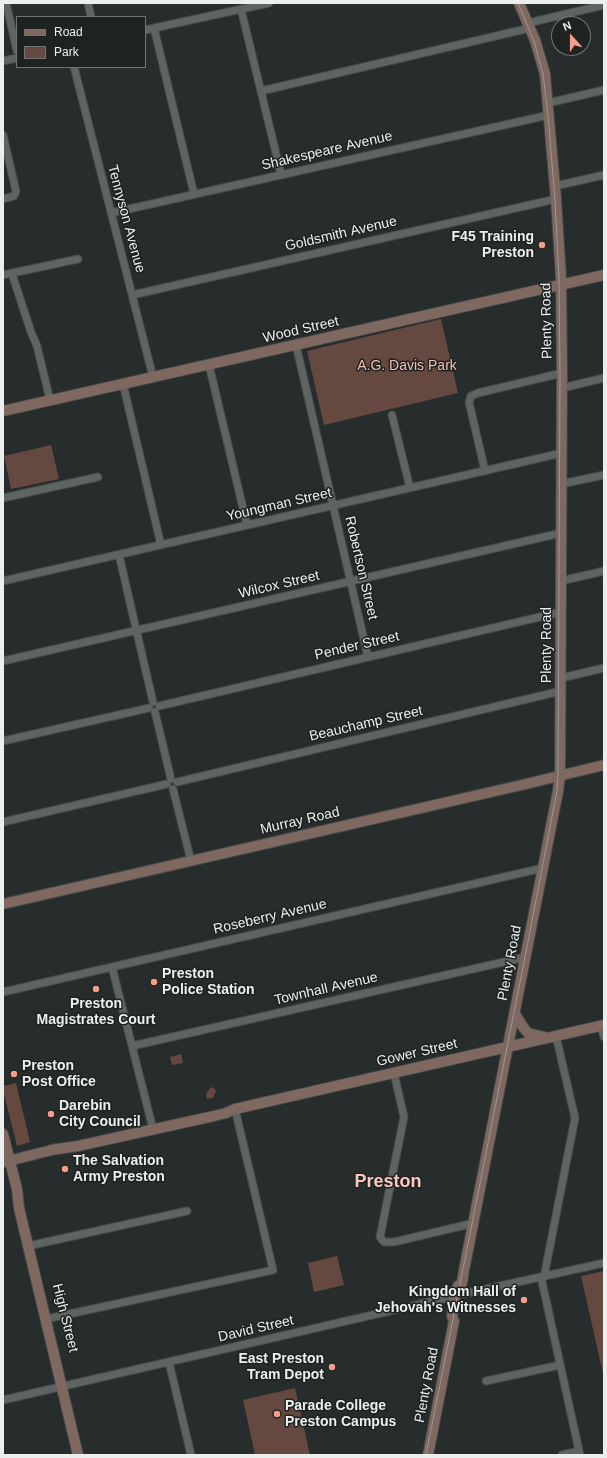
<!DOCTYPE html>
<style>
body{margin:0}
#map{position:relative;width:607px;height:1458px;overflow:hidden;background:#272d2c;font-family:Helvetica,sans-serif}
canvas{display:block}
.frame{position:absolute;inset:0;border:4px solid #ebefee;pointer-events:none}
.legend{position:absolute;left:16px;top:16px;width:130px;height:52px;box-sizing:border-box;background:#1e2322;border:1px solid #707574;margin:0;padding:5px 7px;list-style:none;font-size:12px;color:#ebefee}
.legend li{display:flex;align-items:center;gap:8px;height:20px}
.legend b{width:20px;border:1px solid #707574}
.north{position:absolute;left:551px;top:16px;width:40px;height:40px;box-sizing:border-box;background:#1e2322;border:1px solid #707574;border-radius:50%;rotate:339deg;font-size:11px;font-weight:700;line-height:16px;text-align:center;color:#ebefee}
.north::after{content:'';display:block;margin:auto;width:14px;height:18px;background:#f49e89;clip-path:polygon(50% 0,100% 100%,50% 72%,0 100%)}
</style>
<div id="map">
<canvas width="607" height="1458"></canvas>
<div class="frame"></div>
<ul class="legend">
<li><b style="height:5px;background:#7f685f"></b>Road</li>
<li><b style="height:11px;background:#654941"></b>Park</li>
</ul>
<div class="north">N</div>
</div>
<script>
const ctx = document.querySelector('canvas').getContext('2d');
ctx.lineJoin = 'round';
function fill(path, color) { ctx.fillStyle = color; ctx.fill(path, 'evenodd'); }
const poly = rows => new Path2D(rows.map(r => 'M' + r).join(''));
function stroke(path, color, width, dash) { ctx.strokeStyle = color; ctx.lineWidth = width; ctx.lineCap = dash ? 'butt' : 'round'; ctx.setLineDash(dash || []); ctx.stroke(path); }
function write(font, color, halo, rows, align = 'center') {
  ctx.font = font + ' Helvetica,sans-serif'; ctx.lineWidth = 3; ctx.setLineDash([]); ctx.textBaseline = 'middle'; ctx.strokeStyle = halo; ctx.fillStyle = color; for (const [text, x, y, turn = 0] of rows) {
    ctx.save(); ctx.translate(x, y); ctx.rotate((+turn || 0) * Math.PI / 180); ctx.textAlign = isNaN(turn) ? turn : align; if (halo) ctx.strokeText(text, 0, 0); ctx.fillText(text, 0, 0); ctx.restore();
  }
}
fill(poly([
 [441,319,458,393,324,425,307,351],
 [51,445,59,479,11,489,4,456],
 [181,1054,183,1063,172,1065,170,1057],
 [16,1083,30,1142,17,1146,3,1090,3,1086],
 [211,1087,215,1089,216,1091,213,1098,207,1099,206,1094],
 [337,1256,344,1285,314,1292,308,1263],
 [604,1271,604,1378,581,1276],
 [295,1388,310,1455,255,1455,243,1400]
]), '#654941');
const street = poly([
 [6,3,17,51],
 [88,3,91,17],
 [241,9,281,174],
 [528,23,604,5],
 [154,28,194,194],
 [145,30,269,3],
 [3,61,17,58],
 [74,67,153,377],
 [261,91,530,28],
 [548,103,604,90],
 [3,135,16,191,14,196,3,199],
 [555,186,604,175],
 [111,213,549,115],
 [12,274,31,332,37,346,50,400],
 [3,275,78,259],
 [132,295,556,199],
 [296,345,368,657],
 [209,365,247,525],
 [123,384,161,545],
 [562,388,604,378],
 [392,415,410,488],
 [485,471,469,402,471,396,478,393,562,373],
 [561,484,604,475],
 [3,498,98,477],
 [119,555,153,702],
 [3,581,562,453],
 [561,581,604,571],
 [3,661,561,533],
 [561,678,604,668],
 [159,706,561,612],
 [155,712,171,779],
 [3,741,149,708],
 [177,782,561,691],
 [173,789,191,861],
 [3,822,167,784],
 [112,967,153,1129],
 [3,992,543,868],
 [601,1026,604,1037],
 [132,1046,526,957],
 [394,1073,404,1117,380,1237,384,1242,394,1242,474,1223],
 [28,1246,187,1211],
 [541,1277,580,1455],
 [544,1277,575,1118,556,1036],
 [463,1294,604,1263],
 [46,1319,273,1270,235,1109],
 [169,1362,191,1455],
 [486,1381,560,1365],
 [3,1400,455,1296],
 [562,1455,579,1451]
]);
const secondary = poly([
 [3,411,604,275],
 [3,904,526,784,604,765],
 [515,1014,523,1027,528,1033,544,1037],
 [3,1134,17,1189,19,1208,78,1455],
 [51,1150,78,1146,214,1116,226,1113,235,1109,604,1025],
 [4,1162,56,1149],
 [428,1455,454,1321,452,1316,455,1296,458,1286,462,1283,464,1270,558,791,560,775,562,373,561,278,556,199,545,74,535,40,519,3]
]);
stroke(street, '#454948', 9);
stroke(secondary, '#454948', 12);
stroke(street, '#5d6462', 7);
stroke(secondary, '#7f685f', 10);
stroke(poly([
 [426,1455,525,957,557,791,558,776,560,374,559,279,555,200,548,115,543,74,534,41,518,3]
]), '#969b9a', 1);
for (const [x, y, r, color] of [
 [542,245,4,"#f49e89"],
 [154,982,4,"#f49e89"],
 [96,989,4,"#f49e89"],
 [14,1074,4,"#f49e89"],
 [51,1114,4,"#f49e89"],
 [65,1169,4,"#f49e89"],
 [524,1300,4,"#f49e89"],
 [332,1367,4,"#f49e89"],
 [277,1414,4,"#f49e89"]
]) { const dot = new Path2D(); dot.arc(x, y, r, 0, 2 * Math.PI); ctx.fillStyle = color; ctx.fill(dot); stroke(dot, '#1e2322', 1.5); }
write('14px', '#ebefee', '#1e2322', [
 ["Shakespeare Avenue",327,151,-13],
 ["Tennyson Avenue",126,219,75],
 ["Goldsmith Avenue",341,234,-13],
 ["Plenty Road",547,321,-91],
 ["Wood Street",301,330,-13],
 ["Youngman Street",279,505,-13],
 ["Robertson Street",361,568,77],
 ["Wilcox Street",279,585,-13],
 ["Plenty Road",547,645,-90],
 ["Pender Street",357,646,-13],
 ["Beauchamp Street",366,724,-13],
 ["Murray Road",300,821,-13],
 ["Roseberry Avenue",270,917,-13],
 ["Plenty Road",510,963,-79],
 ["Townhall Avenue",326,989,-13],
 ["Gower Street",417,1053,-13],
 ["High Street",65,1318,76],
 ["David Street",256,1329,-13],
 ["Plenty Road",427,1385,-79]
]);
write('bold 14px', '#ebefee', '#1e2322', [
 ["F45 Training",534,237,"right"],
 ["Preston",534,253,"right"],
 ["Preston",162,974],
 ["Police Station",162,990],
 ["Preston",96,1004,"center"],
 ["Magistrates Court",96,1020,"center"],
 ["Preston",22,1066],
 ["Post Office",22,1082],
 ["Darebin",59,1106],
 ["City Council",59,1122],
 ["The Salvation",73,1161],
 ["Army Preston",73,1177],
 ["Kingdom Hall of",516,1292,"right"],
 ["Jehovah's Witnesses",516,1308,"right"],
 ["East Preston",324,1359,"right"],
 ["Tram Depot",324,1375,"right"],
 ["Parade College",285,1406],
 ["Preston Campus",285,1422]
], 'left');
write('14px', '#f6bdaf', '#1e2322', [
 ["A.G. Davis Park",407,366]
]);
write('bold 18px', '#fac8bb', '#1e2322', [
 ["Preston",388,1182]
]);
</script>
